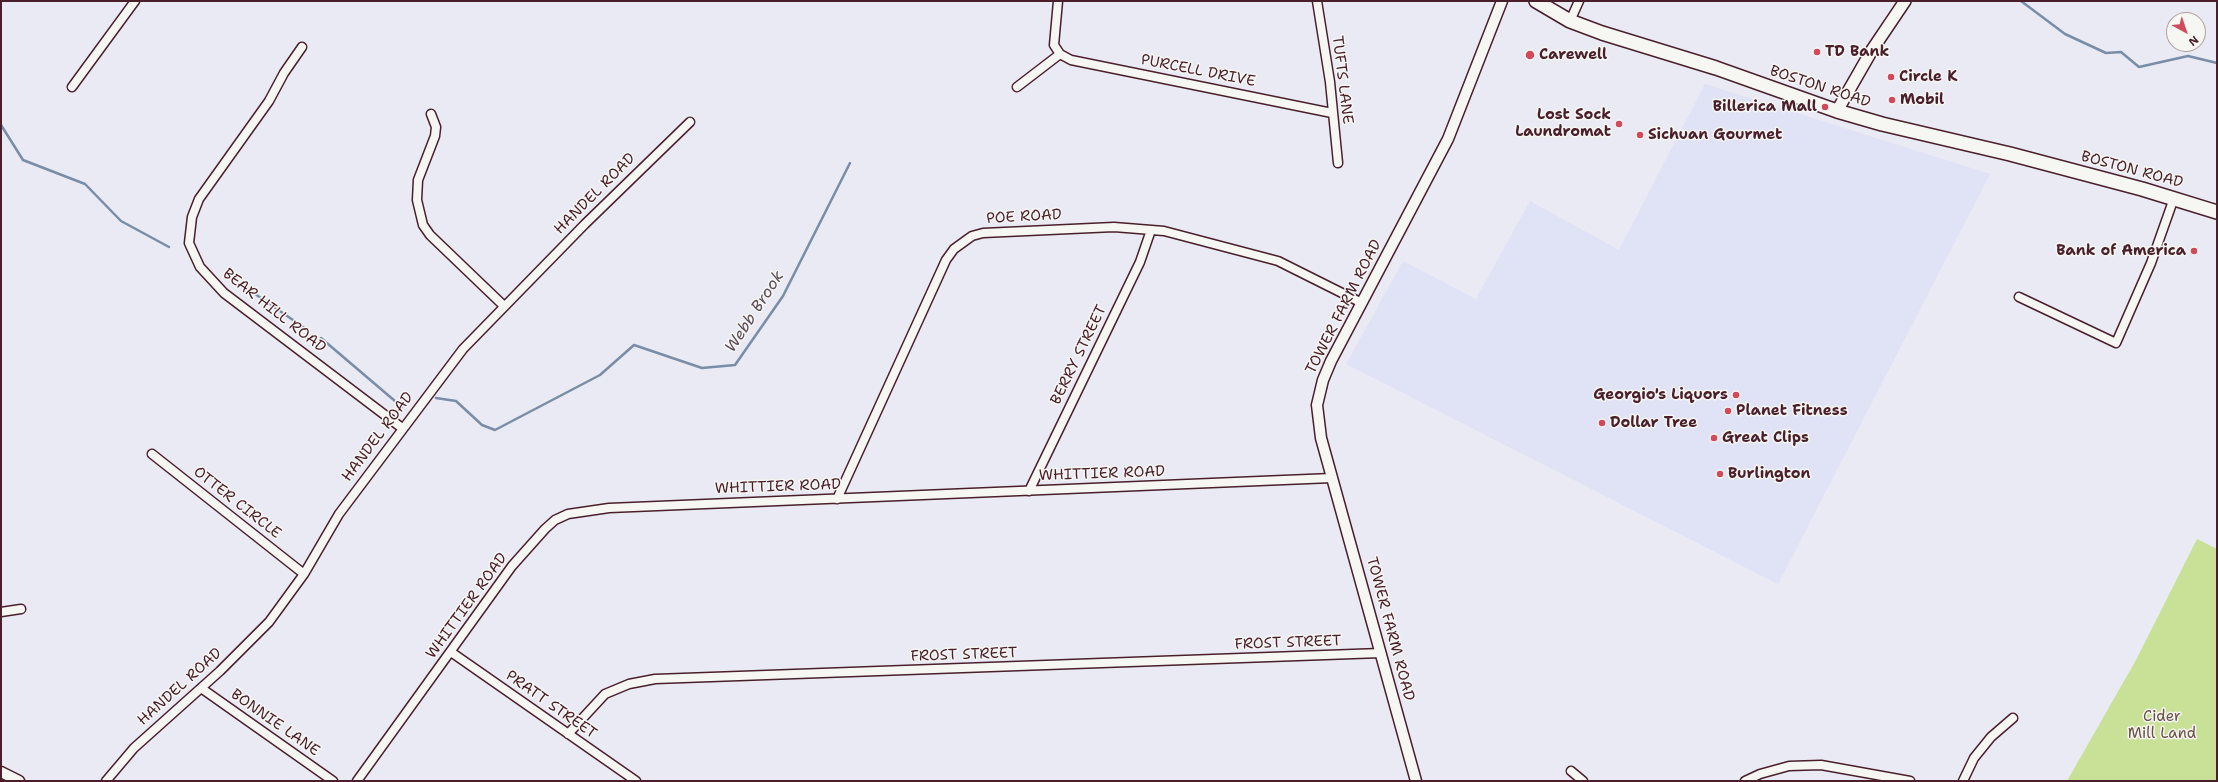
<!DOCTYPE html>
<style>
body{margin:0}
#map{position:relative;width:2218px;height:782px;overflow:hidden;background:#e9eaf4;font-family:"Shantell Sans",sans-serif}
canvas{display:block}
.frame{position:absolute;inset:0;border:2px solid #4a1f2b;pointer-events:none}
.north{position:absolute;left:2166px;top:12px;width:40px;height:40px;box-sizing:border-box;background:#f6f6f2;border:1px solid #b1a0a2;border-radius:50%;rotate:140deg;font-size:11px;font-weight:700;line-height:16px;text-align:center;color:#4a1f2b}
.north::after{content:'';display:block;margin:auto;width:14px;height:18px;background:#d1495b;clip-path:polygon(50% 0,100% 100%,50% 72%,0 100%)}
</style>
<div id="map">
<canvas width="2218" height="782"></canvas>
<div class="frame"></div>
<div class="north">N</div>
</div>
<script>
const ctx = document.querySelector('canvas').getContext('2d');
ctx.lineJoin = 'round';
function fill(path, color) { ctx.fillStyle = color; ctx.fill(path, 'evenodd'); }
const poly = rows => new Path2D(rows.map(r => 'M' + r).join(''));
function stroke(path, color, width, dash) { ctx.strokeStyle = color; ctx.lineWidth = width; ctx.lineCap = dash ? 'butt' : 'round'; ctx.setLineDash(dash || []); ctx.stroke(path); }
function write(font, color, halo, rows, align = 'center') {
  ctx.font = font + ' "Shantell Sans",sans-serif'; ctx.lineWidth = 3; ctx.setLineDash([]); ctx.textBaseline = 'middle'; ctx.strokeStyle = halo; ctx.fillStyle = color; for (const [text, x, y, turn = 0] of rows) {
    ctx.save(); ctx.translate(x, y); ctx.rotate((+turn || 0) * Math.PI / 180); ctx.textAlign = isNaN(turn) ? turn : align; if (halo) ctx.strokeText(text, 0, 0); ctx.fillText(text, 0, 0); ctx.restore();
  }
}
fill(poly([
 [1705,84,1990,174,1778,584,1346,364,1403,261,1476,299,1530,201,1619,250]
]), '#e0e2f5');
fill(poly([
 [2197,539,2217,549,2217,781,2067,781,2136,660]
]), '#c8e197');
stroke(poly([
 [2021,1,2065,34,2106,53,2121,52,2139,67,2188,56,2217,63],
 [1,125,23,160,85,184,121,221,169,247],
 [242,285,309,331],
 [321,338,402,407],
 [436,398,456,401,482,425,495,430,600,375,634,345,702,368,735,365,783,296,850,163]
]), '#798da7', 2.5);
const minor = poly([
 [1317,1,1330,82,1338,163],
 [1570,21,1579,1],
 [302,47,284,73,269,101,199,199,192,217,189,243,200,267,224,293,402,428],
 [1060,54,1071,60,1332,113],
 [72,87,135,1],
 [1017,87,1060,54,1054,45,1058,1],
 [431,114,436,127,435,136,418,180,417,200,423,225,430,235,504,306],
 [2019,297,2116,343,2151,263,2174,198],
 [152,454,304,574],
 [1029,491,1140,262,1151,230],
 [837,499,946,260,954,249,972,236,983,233,1114,227,1164,231,1278,261,1362,303],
 [1,612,21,609],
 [451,652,636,781],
 [201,688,333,781],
 [568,734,605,694,629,684,655,679,1381,653],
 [1571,771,1583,781],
 [106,781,134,748,220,671,269,622,304,574,339,514,463,349,585,224,690,122],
 [357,781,512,566,545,529,555,520,568,514,609,508,1332,478],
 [1745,781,1760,774,1789,766,1821,765,1910,781],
 [1963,781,1974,758,1991,737,2013,718]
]);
const tertiary = poly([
 [1,772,19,781],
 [1416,781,1321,438,1317,405,1323,380,1331,361,1448,139,1502,1]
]);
const secondary = poly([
 [1837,111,1872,50,1905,1]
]);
const primary = poly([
 [1536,1,1570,21,1602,33,1716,68,1837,111,1882,124,2010,154,2142,189,2217,212]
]);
stroke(minor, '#4a1f2b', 11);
stroke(tertiary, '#4a1f2b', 13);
stroke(secondary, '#4a1f2b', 14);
stroke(primary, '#4a1f2b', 16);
stroke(minor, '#f6f6f2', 8);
stroke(tertiary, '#f6f6f2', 10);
stroke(secondary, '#f6f6f2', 11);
stroke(primary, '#f6f6f2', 13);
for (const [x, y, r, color] of [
 [1817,52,4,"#d1495b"],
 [1530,55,5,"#d1495b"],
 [1891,77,4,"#d1495b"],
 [1892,100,4,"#d1495b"],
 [1825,107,4,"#d1495b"],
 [1619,124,4,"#d1495b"],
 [1640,135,4,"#d1495b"],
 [2194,251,4,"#d1495b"],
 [1736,395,4,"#d1495b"],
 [1728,411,4,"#d1495b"],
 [1602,423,4,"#d1495b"],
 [1714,438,4,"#d1495b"],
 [1720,474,4,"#d1495b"]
]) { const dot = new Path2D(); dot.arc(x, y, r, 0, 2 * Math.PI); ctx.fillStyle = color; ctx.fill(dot); stroke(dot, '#f6f6f2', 1.5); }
write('bold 15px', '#4a1f2b', '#f6f6f2', [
 ["TD Bank",1825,52],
 ["Carewell",1539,55],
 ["Circle K",1899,77],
 ["Mobil",1900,100],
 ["Billerica Mall",1817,107,"right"],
 ["Lost Sock",1611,115,"right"],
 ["Laundromat",1611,132,"right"],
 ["Sichuan Gourmet",1648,135],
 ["Bank of America",2186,251,"right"],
 ["Georgio's Liquors",1728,395,"right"],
 ["Planet Fitness",1736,411],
 ["Dollar Tree",1610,423],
 ["Great Clips",1722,438],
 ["Burlington",1728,474]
], 'left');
write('15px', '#4a1f2b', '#f6f6f2', [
 ["PURCELL DRIVE",1198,71,11],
 ["TUFTS LANE",1342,80,83],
 ["BOSTON ROAD",1820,87,18],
 ["BOSTON ROAD",2132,170,15],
 ["HANDEL ROAD",595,194,-45],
 ["POE ROAD",1024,217,-3],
 ["TOWER FARM ROAD",1344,307,-63],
 ["BEAR HILL ROAD",274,311,38],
 ["BERRY STREET",1079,355,-64],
 ["HANDEL ROAD",378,437,-53],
 ["WHITTIER ROAD",1102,474,-2],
 ["WHITTIER ROAD",778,487,-2],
 ["OTTER CIRCLE",237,503,38],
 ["WHITTIER ROAD",467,606,-54],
 ["TOWER FARM ROAD",1390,629,75],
 ["FROST STREET",1288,643,-2],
 ["FROST STREET",964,655,-2],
 ["HANDEL ROAD",180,687,-42],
 ["PRATT STREET",551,705,35],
 ["BONNIE LANE",275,723,35]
]);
write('15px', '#6a5046', '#f6f6f2', [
 ["Cider",2162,717],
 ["Mill Land",2162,734]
]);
write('italic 16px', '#5e4d5e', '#f6f6f2', [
 ["Webb Brook",755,312,-57]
]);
</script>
